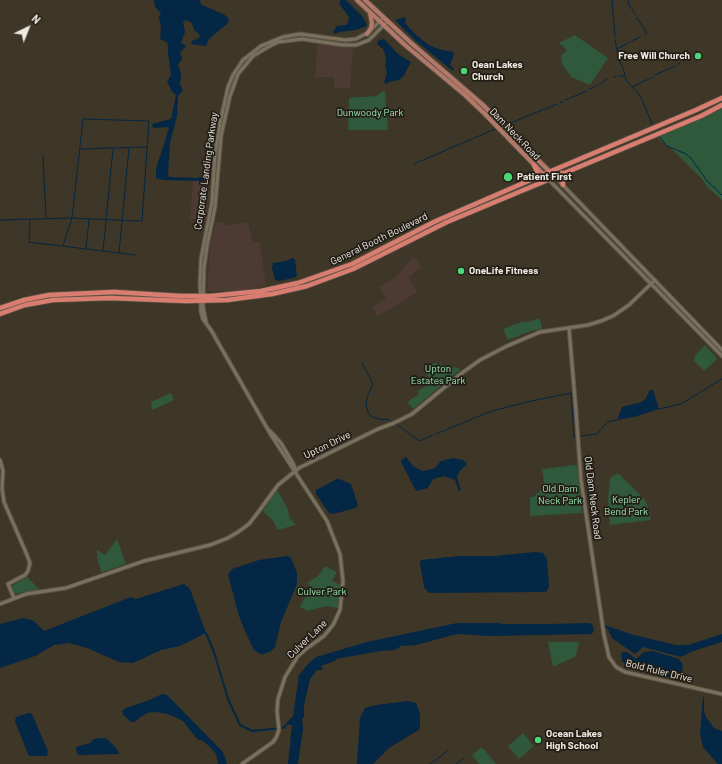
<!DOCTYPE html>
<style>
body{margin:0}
#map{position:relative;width:722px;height:764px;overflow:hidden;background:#3e3626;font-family:Barlow,sans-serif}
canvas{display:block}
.north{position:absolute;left:8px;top:8px;width:40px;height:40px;-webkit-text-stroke:3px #221e17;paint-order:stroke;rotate:43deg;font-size:11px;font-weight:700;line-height:16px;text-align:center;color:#efeae0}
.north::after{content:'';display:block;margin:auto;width:14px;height:18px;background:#efeae0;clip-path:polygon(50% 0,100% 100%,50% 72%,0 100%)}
</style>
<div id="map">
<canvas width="722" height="764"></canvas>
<div class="north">N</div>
</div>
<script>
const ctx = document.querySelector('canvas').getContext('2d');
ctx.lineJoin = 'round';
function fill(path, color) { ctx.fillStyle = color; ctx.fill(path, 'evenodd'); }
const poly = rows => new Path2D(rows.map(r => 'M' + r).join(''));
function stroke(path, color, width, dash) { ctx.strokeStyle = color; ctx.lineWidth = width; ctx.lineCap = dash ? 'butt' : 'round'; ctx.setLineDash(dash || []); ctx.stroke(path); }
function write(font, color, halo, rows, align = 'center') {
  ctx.font = font + ' Barlow,sans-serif'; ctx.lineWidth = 3.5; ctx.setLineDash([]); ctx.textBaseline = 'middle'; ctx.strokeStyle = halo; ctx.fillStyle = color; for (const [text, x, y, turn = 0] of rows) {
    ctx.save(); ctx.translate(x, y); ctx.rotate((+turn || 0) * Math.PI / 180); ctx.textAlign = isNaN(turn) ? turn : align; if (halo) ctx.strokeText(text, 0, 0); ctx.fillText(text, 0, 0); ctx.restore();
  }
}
fill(poly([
 [317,44,353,48,350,88,334,88,334,77,315,77],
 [193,180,208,180,209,198,206,220,190,219],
 [216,222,223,222,224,226,248,222,253,242,260,242,266,286,236,291,207,291,210,245],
 [415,257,422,268,408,277,418,292,377,317,372,307,386,298,378,287,395,278,412,258]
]), '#4d3a33');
fill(poly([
 [575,35,608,58,590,85,571,77,562,64,561,56,567,50,559,43],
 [385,90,388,130,348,130,349,98,376,96],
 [722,109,722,200,708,188,702,179,675,152,659,139,658,137],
 [540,318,542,329,531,331,508,340,503,329,522,322,528,322],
 [705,345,716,357,716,360,704,371,694,361,695,355],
 [435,363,461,369,413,409,407,402,419,394,417,391,425,387,428,377,425,368],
 [171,393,174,400,152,410,151,402],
 [575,465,577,466,582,513,530,516,530,497,533,497,540,491,544,482,542,469],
 [618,473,645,500,648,507,651,520,610,525,608,500,610,478],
 [277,490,288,509,289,517,296,525,277,530,274,522,263,511],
 [117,539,126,564,103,572,101,572,97,558,97,552,98,550,105,555],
 [325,566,337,572,332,581,341,585,338,608,326,606,308,611,300,607,309,589,308,582,318,576],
 [27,577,40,590,14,594,11,586],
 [548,642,579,642,576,656,553,667],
 [523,733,534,746,519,759,508,746],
 [482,747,496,764,479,764,472,755]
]), '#30583a');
fill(poly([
 [154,0,199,0,202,5,225,15,229,19,228,23,209,39,206,46,191,44,192,41,199,38,200,35,194,30,192,23,186,20,183,22,185,32,181,43,186,46,180,52,182,59,178,65,181,73,180,84,183,90,178,96,177,116,170,143,168,175,170,177,196,178,205,176,206,179,204,181,163,180,156,178,156,169,169,128,168,127,153,128,152,124,171,119,176,95,173,93,167,82,171,75,168,53,168,46,167,42,160,39,161,28,159,17,161,13,155,7],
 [340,0,346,0,363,17,367,25,365,27,355,30,339,32,335,34,333,32,337,26,346,25,348,23,349,17,340,5],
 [405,17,406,19,405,23,414,33,427,44,438,49,453,52,454,55,450,65,454,69,453,71,416,41,395,20],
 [384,39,399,55,411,62,403,77,399,80,389,82,386,84,384,83,387,72,385,67,386,58,383,49,377,44,379,40],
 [292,258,295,260,297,276,294,278,278,281,275,280,272,268,273,263,286,261],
 [650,390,653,390,659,409,634,417,617,420,622,407,642,402,646,398],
 [406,457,413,466,422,471,428,470,435,468,441,461,453,458,463,460,467,464,459,472,457,477,461,491,459,491,455,480,444,476,433,479,428,488,416,491,402,464,401,460],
 [337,479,339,479,351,484,358,505,356,508,333,514,329,513,316,494,316,490],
 [535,552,543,553,547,559,549,586,547,591,544,592,430,593,427,591,424,587,420,563,421,560,459,556,494,556],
 [288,556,291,558,297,573,297,584,281,622,275,647,271,651,262,655,254,650,244,629,238,613,228,574,232,569,259,560],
 [184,584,190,589,206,633,180,646,161,650,133,663,119,662,87,648,69,643,54,645,35,656,0,668,0,624,23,618,34,621,44,631,131,597,136,599],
 [457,623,497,623,503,624,549,624,589,623,592,624,594,630,592,634,490,636,457,634,416,645,401,646,395,650,380,651,336,659,335,661,321,666,323,670,317,670,310,679,304,705,304,717,302,719,303,729,298,764,288,764,292,725,287,725,285,729,282,728,293,716,299,675,309,663,316,657,367,642],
 [604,625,634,635,676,645,688,645,722,634,722,642,693,651,681,657,643,647,635,654,612,638,608,629,604,627],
 [653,651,679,659,683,665,680,677,676,679,628,667,622,661,621,654,623,652,627,652,636,659,644,652],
 [162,694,167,695,223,752,227,764,218,764,216,754,210,747,203,741,197,739,183,721,168,714,156,712,147,713,134,722,131,722,123,715,122,711,126,708,147,701],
 [703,697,704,697,704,712,706,717,714,728,722,731,722,764,718,764,703,747,700,734],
 [407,701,416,703,420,714,420,729,389,748,373,764,357,764,360,718,365,708,376,705],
 [29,713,32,714,48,751,47,756,30,756,28,754,15,721,16,717],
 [99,738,106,738,117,749,119,754,80,755,77,754,76,747,90,743,94,739]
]), '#032744');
stroke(poly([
 [612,0,615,37],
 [629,0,628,3,636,15],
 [637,18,647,33,645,34],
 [615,40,619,61,623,68,626,80,638,93,643,102,653,126],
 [632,41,640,37],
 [617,49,630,42],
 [678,64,680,63],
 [655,75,675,66],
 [619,76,624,76],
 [614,77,616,77],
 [601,83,607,79],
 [596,86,599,84],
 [632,87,653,77],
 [590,89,594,87],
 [565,100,587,91],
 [560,103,563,102],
 [506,125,557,104],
 [659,136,667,146,686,154,691,158,707,181,722,195],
 [81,149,146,147],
 [43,156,46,218],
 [414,164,495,129],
 [0,220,72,218,89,219,142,221,149,121,83,119,72,218,63,246],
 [30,221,29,242,135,255],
 [86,248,89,220],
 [103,251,113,149],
 [119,253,129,148],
 [362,363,373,384,368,394,366,404,368,412,372,417,384,420,387,419,392,422],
 [659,409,681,404,722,379],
 [396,424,411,435,420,441,433,435],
 [436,434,492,411,527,402,571,393,574,437,576,437],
 [580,436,597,434,607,422,617,420],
 [430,764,448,751],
 [456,764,464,758]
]), '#032744', 1);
stroke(poly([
 [206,633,214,652,228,699,240,725,252,731,282,728]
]), '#032744', 2);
const secondary = poly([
 [554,176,722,350],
 [548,179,722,356],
 [206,322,203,307,204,268,207,246,215,207,221,136,230,96,238,74,253,56,268,47,278,42,302,39,343,45,356,45,369,40,388,21],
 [569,328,576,411,581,480,604,635,609,657,616,667,625,672,722,694],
 [270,431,281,443,294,465,295,471],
 [0,460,3,471,2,488,4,502,27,555,30,563,28,571,25,575,8,584,14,598],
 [0,604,26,594,66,588,144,561,210,545,228,538,238,532,249,524,259,511,278,485,299,468,378,429,394,423,412,414,462,373,480,360,507,346,540,332,588,325,601,321,613,316,629,305,655,280],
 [242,764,273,742,276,738,279,730,277,711,278,699,285,677,298,656,306,649,324,636,333,625,340,610,343,581,340,554,327,521,271,435,211,330,203,319,201,312,200,281,201,259,212,202,215,154,220,123,228,87,233,75,243,60,261,46,283,37,300,34,345,40,356,39,369,32,384,17]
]);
const primary = poly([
 [357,0,405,45,465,95,484,113,548,179],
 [365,0,410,42,483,105,554,176],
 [367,34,371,28,372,23,370,13]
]);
const highway = poly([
 [534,165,537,171,535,178],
 [562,173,563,185],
 [0,308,24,300,49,295,114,292,180,296,211,296,261,291,298,283,352,264,436,221,549,172,696,110,722,98],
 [0,314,25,305,53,300,110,298,186,301,227,300,272,294,307,286,353,269,447,222,701,116,722,105]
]);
stroke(secondary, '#5a5345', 5);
stroke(primary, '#5a5345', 6);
stroke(highway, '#5a5345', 6);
stroke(secondary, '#79705d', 3);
stroke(primary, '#b37869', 4);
stroke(highway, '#da7d71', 4.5);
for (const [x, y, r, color] of [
 [698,56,4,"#4cd677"],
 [464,71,4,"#4cd677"],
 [508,177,5,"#4cd677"],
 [461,271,4,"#4cd677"],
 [538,740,4,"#4cd677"]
]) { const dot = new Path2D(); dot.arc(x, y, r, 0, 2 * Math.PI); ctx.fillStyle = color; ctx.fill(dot); stroke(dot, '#221e17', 1.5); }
write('bold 10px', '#efeae0', '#221e17', [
 ["Free Will Church",690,56,"right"],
 ["Oean Lakes",472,65],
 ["Church",472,77],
 ["Patient First",517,177],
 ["OneLife Fitness",469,271],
 ["Ocean Lakes",546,734],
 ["High School",546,746]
], 'left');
write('10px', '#98e8ac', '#221e17', [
 ["Dunwoody Park",370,113],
 ["Upton",438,369],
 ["Estates Park",438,381],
 ["Old Dam",560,489],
 ["Neck Park",560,501],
 ["Kepler",626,500],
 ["Bend Park",626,512],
 ["Culver Park",322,592]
]);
write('10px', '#efeae0', '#221e17', [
 ["Dam Neck Road",515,134,46],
 ["Corporate Landing Parkway",206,171,-82],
 ["General Booth Boulevard",379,239,-26],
 ["Upton Drive",327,445,-26],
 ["Old Dam Neck Road",593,498,83],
 ["Culver Lane",307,639,-44],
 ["Bold Ruler Drive",659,671,14]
]);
</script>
